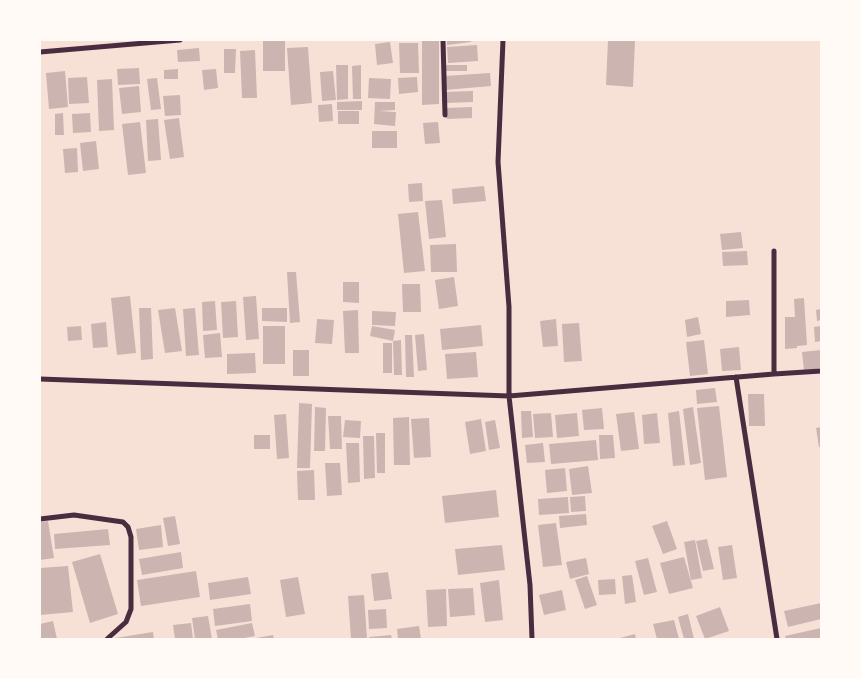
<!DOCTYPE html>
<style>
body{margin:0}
#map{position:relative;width:861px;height:679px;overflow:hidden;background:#f7e1d7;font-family:"Source Sans 3",sans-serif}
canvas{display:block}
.frame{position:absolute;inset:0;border:41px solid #fffaf5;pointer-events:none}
</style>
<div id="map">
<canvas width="861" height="679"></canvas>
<div class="frame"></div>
</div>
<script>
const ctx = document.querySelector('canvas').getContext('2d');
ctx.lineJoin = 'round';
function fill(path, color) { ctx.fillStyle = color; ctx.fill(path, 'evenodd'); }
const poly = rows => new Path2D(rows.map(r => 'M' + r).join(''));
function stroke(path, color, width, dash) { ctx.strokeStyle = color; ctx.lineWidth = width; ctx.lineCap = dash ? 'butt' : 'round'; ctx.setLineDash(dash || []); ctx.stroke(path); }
fill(poly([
 [422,40,439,40,439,104,422,105],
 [447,40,471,40,471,42,447,45],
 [608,40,635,40,633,87,606,85],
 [263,41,285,41,285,71,263,71],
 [390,42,393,63,377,65,375,44],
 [399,43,418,43,419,73,400,73],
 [477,45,478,61,448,63,447,47],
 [308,47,312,103,291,105,287,48],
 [199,48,200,61,178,62,177,50],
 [224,49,236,49,235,73,224,73],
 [255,50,257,98,242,98,240,51],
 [336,65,348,65,348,99,337,100],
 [361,65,361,99,353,99,352,66],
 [446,65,467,65,467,71,445,71],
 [139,68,140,84,118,85,117,69],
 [178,69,178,79,164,79,164,70],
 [216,69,218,88,204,90,202,70],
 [65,71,68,107,49,109,46,73],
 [333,71,336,100,322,101,320,72],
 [490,73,491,86,445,90,444,76],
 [87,77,89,103,69,104,68,78],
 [417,77,418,92,399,94,398,78],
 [157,78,161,109,151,110,147,79],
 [369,78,391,79,390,99,368,98],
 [112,79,114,130,99,131,97,80],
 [139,86,141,112,122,114,119,88],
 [473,91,473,102,446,103,445,92],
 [180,95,181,115,165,116,163,96],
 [362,101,362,110,337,110,337,102],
 [375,102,395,102,395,110,379,111,396,112,395,126,374,124],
 [332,104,333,121,319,122,318,105],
 [472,107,472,118,447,119,446,108],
 [338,111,359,111,359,124,338,124],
 [63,113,64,135,55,135,55,114],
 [90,113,91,132,73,133,72,114],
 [179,118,184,157,170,159,164,120],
 [158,119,161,160,148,161,146,120],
 [140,122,146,173,128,175,122,124],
 [438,122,440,143,425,144,423,123],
 [372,131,397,131,397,148,372,148],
 [96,141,99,169,83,171,80,143],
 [77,148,78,172,65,173,63,149],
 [422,183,423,201,409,202,408,184],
 [484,186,486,201,453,204,452,189],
 [442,200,446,237,429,239,425,201],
 [418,212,425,271,404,273,398,214],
 [741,232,743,248,722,250,720,234],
 [456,244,457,272,431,272,430,245],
 [747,251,748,265,723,266,722,252],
 [287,272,296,272,300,322,290,323],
 [454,277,458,306,439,309,435,280],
 [343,282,359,282,359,303,343,302],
 [402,284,420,284,421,312,403,312],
 [130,296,136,353,117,355,111,298],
 [256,296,259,339,246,340,243,297],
 [804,298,807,345,797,346,797,348,785,349,785,317,795,317,794,299],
 [749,300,750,315,726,317,726,301],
 [215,301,217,330,203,331,202,302],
 [236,301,238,337,223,338,221,302],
 [139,308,151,308,153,359,141,360],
 [175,308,182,351,165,353,158,310],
 [195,308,199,355,186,356,183,309],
 [262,308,287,308,287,322,262,321],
 [821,309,821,320,817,321,816,310],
 [358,310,359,353,345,353,343,311],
 [372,311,396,312,395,326,372,325],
 [698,317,701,334,687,337,685,320],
 [317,319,334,320,332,344,315,343],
 [556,319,558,346,543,347,540,321],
 [106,322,108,347,93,348,91,324],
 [579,323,582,361,564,362,562,324],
 [481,325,483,346,442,350,440,329],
 [81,326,82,340,68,341,67,327],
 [263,326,285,326,285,364,263,364],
 [372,326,395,330,393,341,370,336],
 [821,326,821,341,815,342,814,327],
 [220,333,222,357,205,358,203,335],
 [424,334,427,370,418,371,415,335],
 [405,335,412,335,414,377,406,377],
 [401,340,402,375,394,375,393,341],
 [704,340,708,374,690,376,686,342],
 [383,343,392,343,392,373,383,373],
 [739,347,741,370,722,371,720,349],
 [293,350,309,350,309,376,293,376],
 [821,350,821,368,804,371,802,352],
 [476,352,478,377,447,379,445,354],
 [255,353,256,373,227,374,227,354],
 [715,388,717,402,697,404,696,390],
 [748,394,764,394,765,426,749,426],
 [299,403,312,404,310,468,297,468],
 [719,406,727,477,705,480,697,408],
 [315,407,326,408,325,451,314,451],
 [693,407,701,463,690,465,683,409],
 [602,408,604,429,584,430,582,410],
 [521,411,531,411,533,437,522,438],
 [679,411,685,465,673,466,668,413],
 [634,412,639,449,621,451,616,414],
 [551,413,553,437,535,438,533,414],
 [577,413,579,436,557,438,555,415],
 [657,413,660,443,644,444,642,415],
 [286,414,289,458,277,459,274,415],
 [328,416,341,416,342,449,330,449],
 [409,417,410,465,394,465,393,418],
 [429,418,431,457,414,458,411,419],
 [481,419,486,451,470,454,465,422],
 [345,420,361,421,360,438,343,437],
 [495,420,500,448,489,450,485,422],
 [821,427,821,447,819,447,816,428],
 [376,433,385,433,385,473,377,473],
 [254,435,270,435,270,449,254,449],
 [599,435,613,435,615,458,600,459],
 [363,436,374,436,375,478,364,479],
 [596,440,598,460,551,464,549,444],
 [346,443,359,443,360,482,348,483],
 [543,443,545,462,527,463,525,445],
 [325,463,340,463,342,495,327,496],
 [588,466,592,493,572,495,569,469],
 [565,468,567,491,547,493,545,470],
 [314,470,315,500,298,500,297,471],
 [496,490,499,517,445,523,442,496],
 [585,496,586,511,571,512,570,497],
 [568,497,569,513,539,515,538,499],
 [586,514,587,525,560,528,559,516],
 [175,516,180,544,168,546,163,518],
 [48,521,54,558,40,560,40,522],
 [667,521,677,549,663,554,652,526],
 [556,523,562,565,543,567,538,525],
 [161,525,163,547,139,550,136,529],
 [108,529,110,545,55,549,54,534],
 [707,539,714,569,703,571,696,541],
 [695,540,702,578,691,580,684,542],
 [502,545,505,570,458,575,455,549],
 [732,545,737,578,723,580,718,547],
 [181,552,183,568,142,575,139,559],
 [100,554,118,614,90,623,72,562],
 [684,557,693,588,669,594,660,563],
 [586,558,589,574,570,579,566,562],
 [648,558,657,592,644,595,635,561],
 [68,566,73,612,40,615,40,568],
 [196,571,200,597,141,606,137,580],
 [388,572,392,599,374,601,371,574],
 [632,575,636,602,625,604,622,576],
 [587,576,597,605,585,609,575,580],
 [248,577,251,594,210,600,208,583],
 [298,577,305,614,286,617,280,580],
 [615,579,616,594,599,595,598,580],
 [499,580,503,620,485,622,480,583],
 [473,588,475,615,450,617,448,589],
 [446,589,447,626,428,627,426,590],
 [562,590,566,610,544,615,539,595],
 [364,595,367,639,351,639,348,596],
 [821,603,821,619,788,627,784,611],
 [250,604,252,621,215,626,213,609],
 [720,607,729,631,705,639,696,616],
 [386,609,387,628,369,629,368,610],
 [688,614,694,639,684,639,678,617],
 [208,616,212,639,195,639,192,618],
 [674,620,679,639,657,639,653,624],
 [53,621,57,639,40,639,40,624],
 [191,623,193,639,175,639,173,625],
 [252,623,255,636,239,639,218,639,216,630],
 [419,626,421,639,398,639,397,629],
 [821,628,821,639,786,639,785,636],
 [153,632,154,639,115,639,115,638],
 [635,634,636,639,620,639,620,638],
 [273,635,274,639,256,639,256,638],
 [391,635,392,639,369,639,369,637]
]), '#ccb4b1');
stroke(poly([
 [443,40,445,115],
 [503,40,498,162,509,307,509,396,530,585,532,639],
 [40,52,180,40],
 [774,374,774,251],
 [736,377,777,639],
 [40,379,509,396,774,374,821,371],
 [40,519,74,515,123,522,128,527,131,537,131,609,126,622,107,639]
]), '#4a2c40', 5);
</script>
